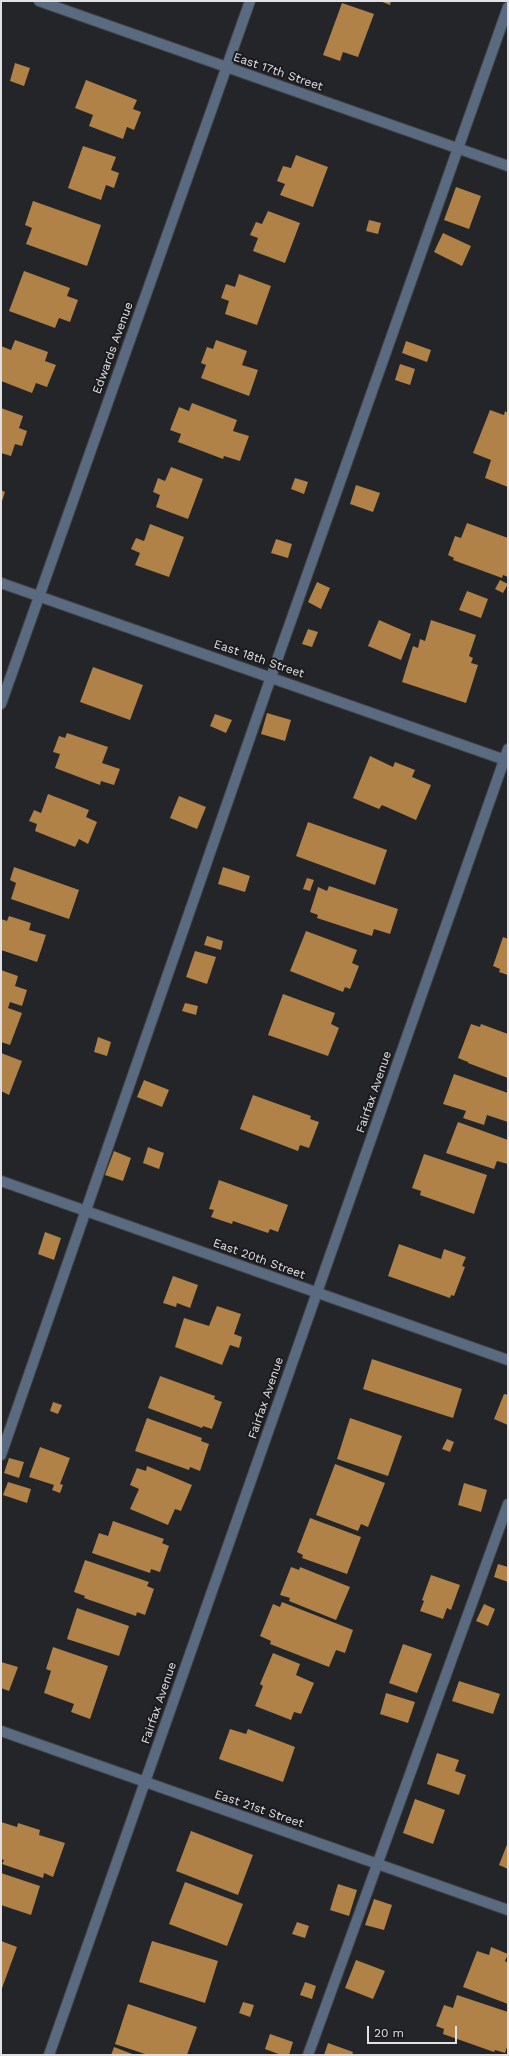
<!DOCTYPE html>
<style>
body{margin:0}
#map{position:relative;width:509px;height:2056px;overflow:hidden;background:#242528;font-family:"Work Sans",sans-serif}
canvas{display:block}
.frame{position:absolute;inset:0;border:2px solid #e1e1e4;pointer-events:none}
.scale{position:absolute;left:367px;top:2026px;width:90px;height:18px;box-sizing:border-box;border:2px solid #e1e1e4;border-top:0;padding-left:5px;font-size:12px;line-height:14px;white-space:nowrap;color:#e1e1e4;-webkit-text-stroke:3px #1b1b1f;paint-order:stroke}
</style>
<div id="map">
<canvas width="509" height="2056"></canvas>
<div class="frame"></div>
<div class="scale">20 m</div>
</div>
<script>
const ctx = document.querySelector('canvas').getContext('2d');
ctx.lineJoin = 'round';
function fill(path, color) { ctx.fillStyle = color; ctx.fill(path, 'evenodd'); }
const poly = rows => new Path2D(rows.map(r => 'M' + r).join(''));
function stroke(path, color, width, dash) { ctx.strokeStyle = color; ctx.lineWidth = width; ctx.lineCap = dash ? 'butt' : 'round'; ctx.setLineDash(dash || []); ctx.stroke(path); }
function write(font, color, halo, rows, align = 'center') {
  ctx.font = font + ' "Work Sans",sans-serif'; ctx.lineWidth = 4; ctx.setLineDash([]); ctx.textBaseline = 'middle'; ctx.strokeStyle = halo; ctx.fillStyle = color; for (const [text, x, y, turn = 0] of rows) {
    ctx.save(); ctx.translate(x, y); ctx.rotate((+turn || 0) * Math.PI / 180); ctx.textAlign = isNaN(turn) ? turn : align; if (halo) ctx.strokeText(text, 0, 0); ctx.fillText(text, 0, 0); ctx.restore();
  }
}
fill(poly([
 [380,1,391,1,390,5],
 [342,3,374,14,358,57,343,52,340,61,323,55],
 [15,63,30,68,24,86,10,81],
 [86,80,137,100,133,109,141,112,134,130,127,127,123,139,89,126,93,115,75,108],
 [83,146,116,157,111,170,119,173,114,188,106,185,101,200,68,188],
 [296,155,328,167,313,207,280,195,285,184,277,181,283,166,291,168],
 [456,187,481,196,469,229,444,220],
 [33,201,101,225,87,266,26,244,32,228,25,225],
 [268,211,300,223,285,263,253,251,258,238,250,235,256,222,262,224],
 [369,220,381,223,378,234,366,231],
 [443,233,471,246,462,266,434,252],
 [24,271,70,288,67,296,78,300,70,322,59,318,55,328,9,311],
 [239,274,271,286,257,325,225,314,229,301,221,298,226,284,235,287],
 [15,340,48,352,45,361,56,365,47,387,36,383,32,393,1,381,1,346,11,350],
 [216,340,247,351,242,365,258,370,249,396,201,378,206,365,201,363,207,347,213,349],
 [406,341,431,350,427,362,402,353],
 [400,364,415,369,410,385,395,380],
 [192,403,237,420,233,431,249,436,240,461,224,456,223,459,178,442,181,434,170,430,179,407,189,411],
 [1,408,23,416,19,428,27,431,22,446,15,444,11,456,1,453],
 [490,410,504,415,505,411,508,413,508,487,485,478,491,460,473,453],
 [171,467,203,479,188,519,156,507,160,495,153,492,158,478,165,481],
 [295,478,308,482,304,494,291,489],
 [356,485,380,493,373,512,350,504],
 [1,490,5,492,1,504],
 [467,523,508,538,508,577,503,575,502,578,453,560,454,558,448,555,455,536,461,538],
 [150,524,184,537,169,577,135,565,140,553,131,549,136,538,144,541],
 [276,539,292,544,288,558,271,553],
 [500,580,508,584,503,593,495,589],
 [317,582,330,588,321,609,308,602],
 [467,591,488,599,481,618,459,610],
 [379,620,411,634,401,660,368,646],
 [431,620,476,635,469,656,473,658,471,663,478,665,466,703,402,682,413,646,418,648,420,639,425,641],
 [308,629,318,632,312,647,302,644],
 [93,667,143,685,130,720,80,702],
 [267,713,291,720,285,741,261,734],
 [215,714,232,720,226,733,210,726],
 [67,733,108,747,102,763,120,769,114,785,101,781,100,785,55,768,60,754,53,752,59,736,65,738],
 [370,756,393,767,395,762,415,770,412,777,431,785,416,820,382,805,379,809,353,798],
 [48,794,89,810,86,817,97,822,88,844,79,839,75,847,35,831,37,824,29,821,34,810,41,813],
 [179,796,206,807,197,829,170,818],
 [308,822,387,850,375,885,296,856],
 [14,867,79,890,69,919,11,899,16,883,10,880],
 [223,867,250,876,245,892,218,884],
 [307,878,314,880,310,891,303,889],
 [329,886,398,909,390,934,374,929,372,936,317,918,318,915,310,912,318,887,327,891],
 [9,916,31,923,29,930,46,935,37,962,1,950,1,919,7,921],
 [306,931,357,950,352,963,359,966,350,989,345,987,343,992,290,971],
 [207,936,223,941,221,950,204,945],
 [503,937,508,939,508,975,499,972,500,969,493,966],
 [195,951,216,957,207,984,186,977],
 [1,970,18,976,15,986,27,990,22,1006,10,1002,8,1008,22,1013,10,1045,1,1042],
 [283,994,335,1013,331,1024,339,1028,328,1056,268,1035],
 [185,1003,198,1006,196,1015,182,1011],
 [471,1024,480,1027,481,1024,508,1034,508,1078,468,1063,468,1062,458,1058],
 [98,1037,111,1042,107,1056,94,1052],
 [1,1053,22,1061,9,1095,1,1091],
 [454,1074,508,1093,508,1122,487,1115,484,1125,463,1118,466,1111,443,1104],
 [144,1080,169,1090,162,1107,137,1097],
 [253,1095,311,1116,310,1119,319,1122,309,1148,300,1145,298,1151,240,1129],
 [458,1122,508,1140,508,1164,497,1161,494,1169,446,1153],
 [148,1147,164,1153,159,1169,143,1163],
 [114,1151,131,1158,123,1181,105,1175],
 [424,1154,487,1175,474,1214,420,1195,421,1191,412,1188],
 [219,1180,288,1205,278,1232,270,1229,268,1233,233,1221,232,1224,211,1217,214,1210,209,1209],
 [45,1232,61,1238,54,1260,38,1254],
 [399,1244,441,1259,444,1249,466,1257,462,1266,465,1267,454,1296,451,1295,450,1298,388,1276],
 [173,1276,198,1285,190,1308,177,1303,176,1307,163,1303],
 [217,1306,241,1314,234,1334,242,1337,239,1348,230,1345,222,1365,175,1347,184,1318,209,1326],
 [372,1359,462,1389,453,1418,363,1389],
 [160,1376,215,1396,214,1399,222,1402,212,1429,203,1426,202,1428,148,1408],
 [504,1394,508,1395,508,1425,494,1419],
 [53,1402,62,1405,58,1414,50,1411],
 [147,1418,202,1438,201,1441,209,1444,200,1471,190,1467,189,1470,135,1451],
 [350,1418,402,1436,388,1476,337,1459],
 [447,1439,454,1442,450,1452,442,1449],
 [40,1447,70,1458,60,1484,63,1485,60,1493,52,1490,54,1485,29,1477],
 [9,1458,24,1462,19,1478,4,1473],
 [335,1464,385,1483,368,1527,361,1524,358,1531,316,1515],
 [147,1466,192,1485,181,1511,175,1509,168,1525,130,1509,139,1489,130,1485,137,1468,146,1471],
 [8,1482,31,1489,27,1503,3,1495],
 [464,1483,487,1490,481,1512,458,1505],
 [310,1518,361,1537,347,1574,302,1558,303,1555,297,1552],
 [113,1521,164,1539,162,1543,169,1546,160,1572,151,1569,150,1573,92,1553,99,1533,108,1536],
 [85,1560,149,1582,147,1586,154,1589,145,1615,137,1612,136,1616,84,1598,85,1596,74,1592],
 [498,1564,508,1567,508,1582,494,1577],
 [291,1567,299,1570,300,1567,350,1587,336,1620,289,1601,290,1598,280,1595],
 [431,1575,460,1585,451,1610,447,1608,443,1619,420,1611,424,1601,422,1600],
 [282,1602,353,1630,345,1653,336,1650,329,1667,270,1644,271,1641,260,1636,273,1604,280,1607],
 [484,1604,495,1609,488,1626,476,1621],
 [77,1608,129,1626,119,1656,67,1639],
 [403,1644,432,1654,417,1693,389,1683],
 [53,1647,108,1666,90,1719,71,1712,74,1704,44,1693,51,1671,46,1669],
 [273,1653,300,1664,296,1675,314,1683,301,1714,294,1712,291,1720,255,1706,263,1686,260,1684],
 [1,1662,18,1667,9,1691,1,1688],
 [459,1681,500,1694,493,1714,452,1701],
 [386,1693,415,1702,408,1723,380,1714],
 [230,1729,246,1734,248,1729,295,1747,283,1782,219,1759],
 [437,1753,459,1760,455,1771,466,1775,459,1795,427,1784],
 [415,1799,445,1810,433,1844,403,1833],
 [1,1822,17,1827,18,1823,40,1830,39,1835,65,1843,53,1877,44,1873,43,1878,2,1864,4,1860,1,1859],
 [191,1831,253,1855,238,1895,176,1871],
 [508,1842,508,1869,499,1865],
 [1,1873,40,1886,31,1915,1,1905],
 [185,1882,243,1904,227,1946,169,1924],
 [338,1884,357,1890,349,1916,330,1910],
 [374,1899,392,1905,384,1930,365,1925],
 [297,1922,309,1926,305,1938,292,1934],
 [1,1941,17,1947,1,1991],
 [152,1941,218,1961,205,2003,139,1982],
 [491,1947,508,1954,505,1961,508,1963,508,2004,463,1987,477,1951,489,1955],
 [356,1960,385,1971,373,1999,345,1988],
 [305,1982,316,1986,312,1999,300,1995],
 [457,1995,508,2012,508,2044,505,2053,495,2050,494,2052,443,2034,444,2029,436,2026,444,2005,453,2008],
 [243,2002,254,2005,250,2017,239,2013],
 [128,2004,197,2027,187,2055,148,2055,115,2044],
 [270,2034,293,2042,289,2055,281,2055,265,2049],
 [328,2043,353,2052,352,2055,324,2055],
 [114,2047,135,2055,111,2055]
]), '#b08247');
const lane = poly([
 [1,1455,271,677,508,7],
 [308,2055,508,1504]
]);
const street = poly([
 [39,1,508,166],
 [1,583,508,761],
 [1,704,250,1],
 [1,1181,508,1360],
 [1,1731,508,1910],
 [49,2055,508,749]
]);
stroke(lane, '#424346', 12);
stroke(street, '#424346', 12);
stroke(lane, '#596a81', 10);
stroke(street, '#596a81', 10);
write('12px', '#e1e1e4', '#1b1b1f', [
 ["East 17th Street",278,72,19],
 ["Edwards Avenue",113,348,-70],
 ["East 18th Street",259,659,19],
 ["Fairfax Avenue",374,1092,-71],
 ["East 20th Street",259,1259,20],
 ["Fairfax Avenue",266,1398,-71],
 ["Fairfax Avenue",159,1703,-71],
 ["East 21st Street",259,1809,19]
]);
</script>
